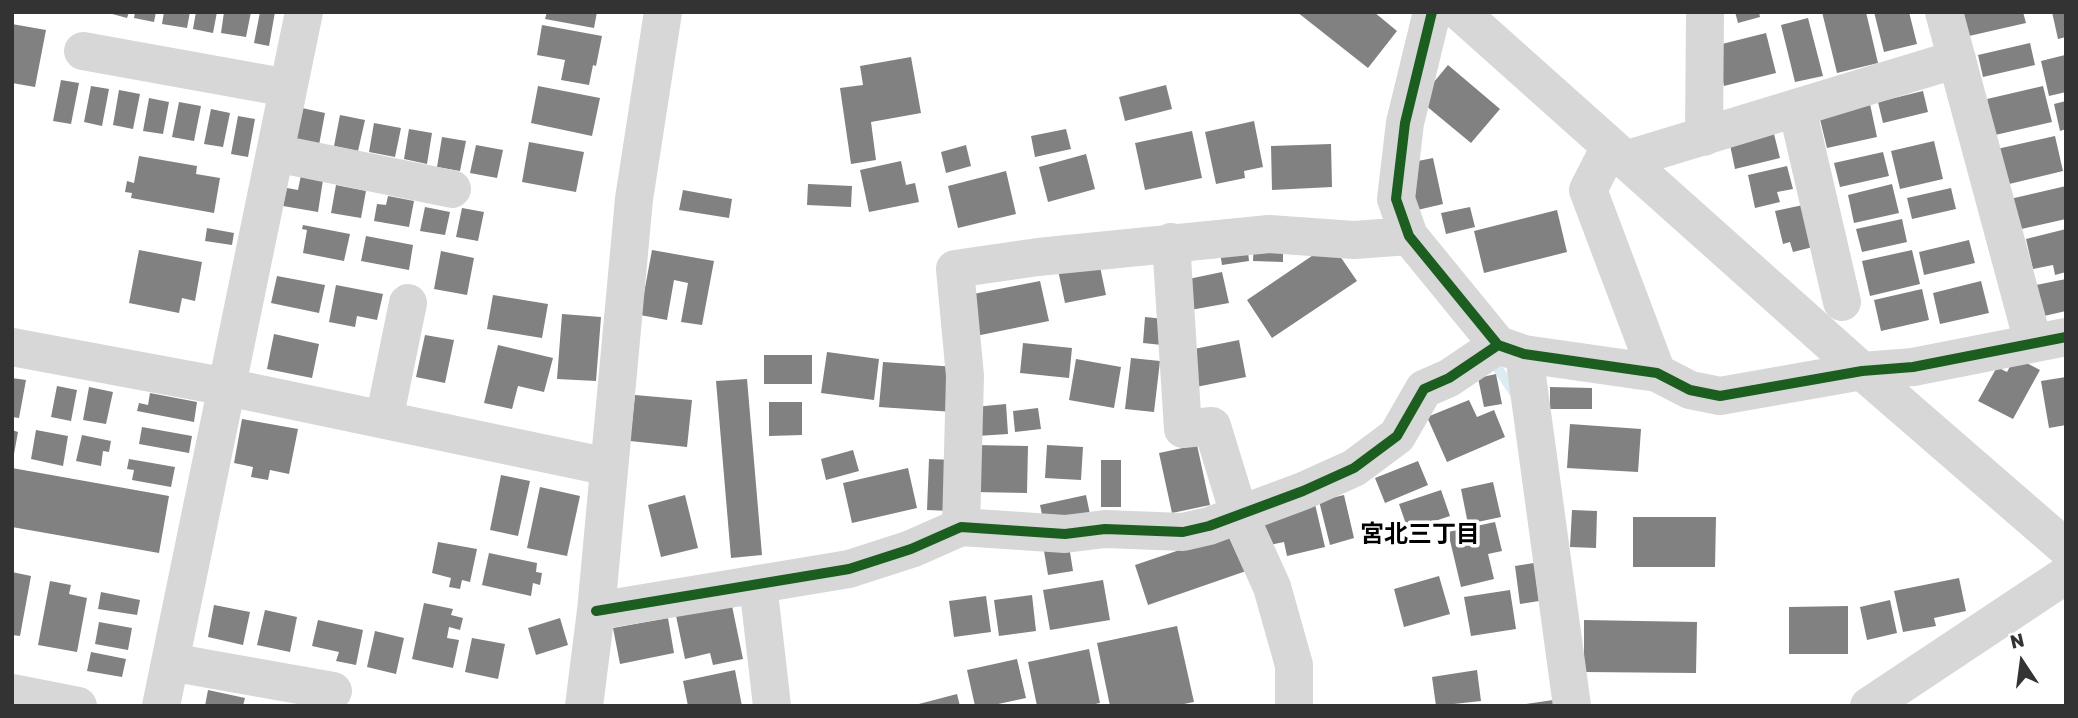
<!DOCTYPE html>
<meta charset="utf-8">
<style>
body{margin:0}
#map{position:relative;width:2078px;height:718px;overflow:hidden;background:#fff;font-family:Rubik,sans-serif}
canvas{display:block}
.frame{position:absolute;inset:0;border:14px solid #333;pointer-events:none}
.north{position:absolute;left:1987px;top:627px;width:70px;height:70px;-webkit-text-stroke:5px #fff;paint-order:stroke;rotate:347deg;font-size:19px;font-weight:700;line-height:28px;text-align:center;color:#333}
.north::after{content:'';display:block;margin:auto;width:24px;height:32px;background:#333;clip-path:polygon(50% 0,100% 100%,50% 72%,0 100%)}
</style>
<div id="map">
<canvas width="2078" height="718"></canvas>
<div class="frame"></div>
<div class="north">N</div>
</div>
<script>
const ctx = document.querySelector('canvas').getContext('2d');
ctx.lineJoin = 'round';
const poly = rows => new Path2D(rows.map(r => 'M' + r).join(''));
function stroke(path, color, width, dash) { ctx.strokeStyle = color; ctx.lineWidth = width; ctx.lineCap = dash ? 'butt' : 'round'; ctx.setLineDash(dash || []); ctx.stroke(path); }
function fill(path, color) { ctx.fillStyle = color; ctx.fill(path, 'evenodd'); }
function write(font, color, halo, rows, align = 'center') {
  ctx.font = font + ' Rubik,"Noto Sans JP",sans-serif'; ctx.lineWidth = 7; ctx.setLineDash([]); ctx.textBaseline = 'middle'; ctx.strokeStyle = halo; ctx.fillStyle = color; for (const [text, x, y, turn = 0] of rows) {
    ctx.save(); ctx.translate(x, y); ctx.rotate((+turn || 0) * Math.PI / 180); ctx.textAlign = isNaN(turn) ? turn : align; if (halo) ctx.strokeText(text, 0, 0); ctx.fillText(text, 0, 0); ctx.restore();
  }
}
stroke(poly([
 [1491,358,1515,394]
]), '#ddebf3', 10);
fill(poly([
 [105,12,129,12,127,18],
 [135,12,156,12,154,22,134,18],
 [164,12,190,12,187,28,162,24],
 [196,12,217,12,213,33,193,29],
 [224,12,251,12,246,37,221,33],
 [260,12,275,12,269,46,254,43],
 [547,12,597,12,594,28,545,19],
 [1297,12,1374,12,1397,31,1368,68],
 [1735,12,1759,12,1760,17,1738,23],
 [1822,12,1866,12,1878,63,1837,73],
 [1874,12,1909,12,1917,44,1884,52],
 [1963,12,2023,12,2026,23,1969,36],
 [2052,12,2066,12,2066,37,2058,39],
 [1808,18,1823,76,1795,82,1781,25],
 [12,24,46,30,35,87,12,83],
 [542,25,602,36,596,66,593,65,589,85,561,80,565,60,537,55],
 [1766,33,1776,73,1724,86,1714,46],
 [2030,43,2035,65,1983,77,1978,55],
 [2065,55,2066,92,2049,96,2041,61],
 [911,57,921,113,871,122,876,160,851,164,840,88,863,85,860,66],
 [1448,65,1500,109,1471,143,1419,100],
 [61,80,79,83,71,124,53,121],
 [1166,85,1172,109,1125,121,1119,97],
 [91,86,109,89,102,126,84,122],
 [538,86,600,98,592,136,531,123],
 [2043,86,2052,122,1995,135,1987,99],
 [119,90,140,94,133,129,113,125],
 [1923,91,1928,112,1883,123,1878,102],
 [149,98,169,102,163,134,143,131],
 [2066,101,2066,129,2060,131,2054,104],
 [179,102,201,106,194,141,172,137],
 [1870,104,1877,137,1827,148,1819,115],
 [302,108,325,113,319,145,296,140],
 [211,109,230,113,223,147,204,144],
 [340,115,365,120,358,151,334,146],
 [238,116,255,119,248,157,231,154],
 [1254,121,1263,167,1244,171,1245,178,1216,184,1205,132],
 [374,123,401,128,395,157,369,152],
 [409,129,432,133,427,164,404,159],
 [1066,129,1071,149,1035,157,1031,136],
 [1773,130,1780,158,1735,169,1729,140],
 [1192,131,1202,178,1145,190,1135,143],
 [2055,136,2063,171,2005,185,1997,149],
 [442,137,466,141,460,171,437,167],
 [1934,141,1943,179,1900,189,1891,151],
 [529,142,584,152,576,192,522,182],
 [1331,144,1332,187,1272,190,1271,146],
 [476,145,503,150,497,178,470,173],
 [966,145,971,166,946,173,941,152],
 [1883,152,1889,176,1840,187,1834,163],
 [1086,154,1095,189,1048,202,1039,167],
 [139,156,197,166,196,174,220,178,214,213,131,198,132,193,125,192,127,181,134,183],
 [1433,158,1443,204,1413,211,1403,164],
 [901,161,906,185,915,183,919,202,869,212,860,170],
 [1787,166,1793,189,1777,192,1780,202,1755,208,1748,175],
 [1006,171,1016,214,958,228,948,186],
 [301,175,323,180,318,212,283,206,287,188,298,190],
 [808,184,852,186,851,207,807,205],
 [1892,184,1899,213,1854,223,1848,195],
 [336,185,366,191,361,218,331,213],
 [2066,186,2066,219,2017,230,2010,199],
 [1951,188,1956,209,1912,219,1907,198],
 [683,190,732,199,729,218,679,210],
 [388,196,414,201,409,227,374,221,377,204,386,205],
 [1803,205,1813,247,1793,252,1790,242,1783,244,1775,211],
 [425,207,450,212,445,235,420,231],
 [1470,207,1475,227,1446,234,1441,213],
 [462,208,484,212,478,241,456,237],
 [1557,210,1567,252,1484,273,1474,231],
 [1902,219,1907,242,1862,252,1856,229],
 [303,225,350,234,344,261,303,253,307,230,302,229],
 [207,228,234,233,232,245,205,241],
 [2066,229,2066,272,2055,275,2053,265,2033,269,2026,239],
 [366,236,413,245,409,270,361,261],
 [1969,240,1975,263,1924,275,1919,252],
 [1247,242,1249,261,1222,265,1219,246],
 [1254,242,1283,243,1283,262,1253,261],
 [1331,243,1357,281,1272,338,1247,300],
 [139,250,202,262,195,301,182,298,179,313,129,303],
 [652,250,714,261,702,325,681,322,688,283,674,280,667,320,640,315],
 [1912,250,1920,284,1870,296,1862,261],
 [441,251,474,258,467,295,434,289],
 [1099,262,1106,295,1065,303,1058,270],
 [1222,272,1229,303,1185,311,1179,281],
 [277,276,325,285,319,313,271,303],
 [2066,279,2066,311,2044,316,2036,285],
 [1040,281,1049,321,971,337,963,296],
 [1981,281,1989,313,1940,324,1933,293],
 [336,285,383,294,377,320,357,316,355,327,329,322],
 [1922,289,1929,320,1881,331,1874,300],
 [493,295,548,304,542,338,487,329],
 [562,314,601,317,596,381,557,379],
 [1145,317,1165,319,1162,345,1143,343],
 [274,334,319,344,312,378,267,369],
 [425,335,454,340,445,383,416,377],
 [1239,340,1246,377,1191,388,1184,351],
 [1023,343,1072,348,1069,378,1020,373],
 [498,345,553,358,544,392,518,386,512,409,484,403],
 [827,352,879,359,874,400,821,393],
 [764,355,812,355,812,384,764,384],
 [2015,357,2040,370,2013,419,1978,401,1997,367,2007,372],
 [1131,358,1160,361,1154,412,1125,409],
 [1076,359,1121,367,1114,408,1069,400],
 [883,362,957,367,954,412,879,407],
 [1496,374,1502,404,1484,407,1478,378],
 [2066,377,2066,425,2049,428,2041,381],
 [12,378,26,380,19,418,12,417],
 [747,379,762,555,731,558,716,381],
 [57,386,77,390,71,421,51,417],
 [89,387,113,392,106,424,83,420],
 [1550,387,1592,388,1592,409,1550,409],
 [150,393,197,402,194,422,137,411,139,403,148,405],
 [635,395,692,400,687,447,630,441],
 [1469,400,1477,417,1494,410,1505,437,1447,462,1427,417],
 [769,402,802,402,802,435,769,436],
 [1006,404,1008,434,977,436,974,407],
 [1038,408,1041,429,1015,432,1013,411],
 [242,419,298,429,289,474,270,470,268,480,251,477,253,467,234,463],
 [1570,424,1641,429,1638,472,1567,468],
 [142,427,192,436,189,453,139,444],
 [12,430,18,432,14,454,12,454],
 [36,430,68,436,63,466,31,459],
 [82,435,111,441,109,452,103,451,101,466,76,461],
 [975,445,1028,446,1027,493,974,492],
 [1047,445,1083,447,1081,480,1045,478],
 [1197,445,1210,505,1172,513,1159,453],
 [853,450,859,471,826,480,821,459],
 [129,459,175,467,171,487,132,480,134,470,127,469],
 [929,459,954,460,952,511,927,510],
 [1101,460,1121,460,1121,507,1101,507],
 [1418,461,1428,485,1385,503,1375,478],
 [12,468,169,496,159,553,12,527],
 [908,468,917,508,852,523,843,483],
 [501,475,530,481,518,536,490,530],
 [1493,482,1501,517,1468,524,1461,489],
 [540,487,580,496,567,556,527,548],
 [1441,490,1450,516,1408,530,1399,504],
 [685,495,698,548,661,557,648,505],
 [1086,495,1091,519,1045,529,1040,505],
 [1344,495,1354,538,1330,545,1319,501],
 [1315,504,1325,547,1287,556,1284,542,1260,547,1253,520],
 [1572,510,1597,511,1596,548,1570,547],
 [1633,517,1716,517,1715,567,1633,567],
 [1495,522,1502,551,1488,554,1494,579,1461,587,1448,532],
 [1236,531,1249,570,1148,605,1135,565],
 [438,542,477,549,470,582,462,580,460,589,449,587,451,578,432,573],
 [1069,546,1073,571,1048,575,1044,551],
 [489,553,537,563,536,572,542,573,540,585,533,583,531,596,482,585],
 [1534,563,1539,601,1520,604,1515,566],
 [12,572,31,576,20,636,12,635],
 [1439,576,1450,614,1404,627,1394,589],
 [1959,578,1966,611,1934,618,1936,626,1903,632,1894,591],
 [1103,580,1110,620,1050,630,1043,590],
 [50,581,71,585,69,594,87,598,77,652,38,645],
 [1510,590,1516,629,1471,636,1464,597],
 [101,592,140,600,137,615,98,609],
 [1032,595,1036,631,999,636,994,600],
 [986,596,991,632,954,637,949,601],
 [1890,600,1897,633,1867,640,1860,607],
 [731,601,743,659,713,665,710,653,685,659,675,611],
 [424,603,453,609,451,615,463,618,460,630,449,627,447,638,459,640,453,668,412,659],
 [214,605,250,612,243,645,208,637],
 [1848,606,1848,654,1789,654,1789,607],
 [265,610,297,617,290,652,257,645],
 [560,618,568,645,536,655,528,628],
 [668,618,674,653,620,664,613,628],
 [318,620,363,630,356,665,336,661,339,652,312,646],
 [1584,620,1697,622,1696,673,1584,672],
 [99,622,132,628,128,650,95,644],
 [1177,626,1194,702,1174,706,1110,706,1097,643],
 [375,631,404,638,396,674,367,667],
 [472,638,505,644,498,679,465,672],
 [1089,649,1100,703,1086,706,1037,706,1028,662],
 [91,652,126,659,122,677,87,671],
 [1017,659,1026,698,989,706,975,706,967,670],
 [735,670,742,706,688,706,683,681],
 [1477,670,1481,701,1436,706,1432,677],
 [208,690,245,698,243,706,205,706],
 [957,694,960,706,915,706,915,705],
 [1553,700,1554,706,1526,706,1526,704]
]), '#818181');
stroke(poly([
 [1432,12,1405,123,1396,199,1409,236,1498,345,1524,354,1657,373,1690,390,1720,396,1862,371,1913,367,2066,337],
 [1460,12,1862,371,2066,548],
 [1944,12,2033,342],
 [83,51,288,88],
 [1797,108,1842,302],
 [1704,137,1705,12],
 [1610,147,1588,190,1657,373],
 [275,153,452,189],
 [1625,160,1957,59],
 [1171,242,1183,429,1212,426,1239,514,1272,587,1294,665,1294,706],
 [12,347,227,387,609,467],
 [1524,354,1572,706],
 [384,420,408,303],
 [961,527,965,376,955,269,1038,257,1269,234,1354,240,1409,236],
 [758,584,772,706],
 [596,611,849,569,911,549,961,527,1065,534,1105,529,1183,532,1209,526,1303,491,1354,468,1397,436,1424,389,1449,378,1498,345],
 [170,662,333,691],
 [12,693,78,706],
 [161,706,304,12],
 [584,706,596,611,634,199,663,12],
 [1869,706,2066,575]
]), '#d7d7d7', 38);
stroke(poly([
 [1432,12,1405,123,1396,199,1409,236,1498,345,1524,354,1657,373,1690,390,1720,396,1862,371,1913,367,2066,337],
 [596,611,849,569,911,549,961,527,1065,534,1105,529,1183,532,1209,526,1303,491,1354,468,1397,436,1424,389,1449,378,1498,345]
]), '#1b5e20', 10);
write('bold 24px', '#000', '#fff', [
 ["宮北三丁目",1420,535]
]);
</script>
